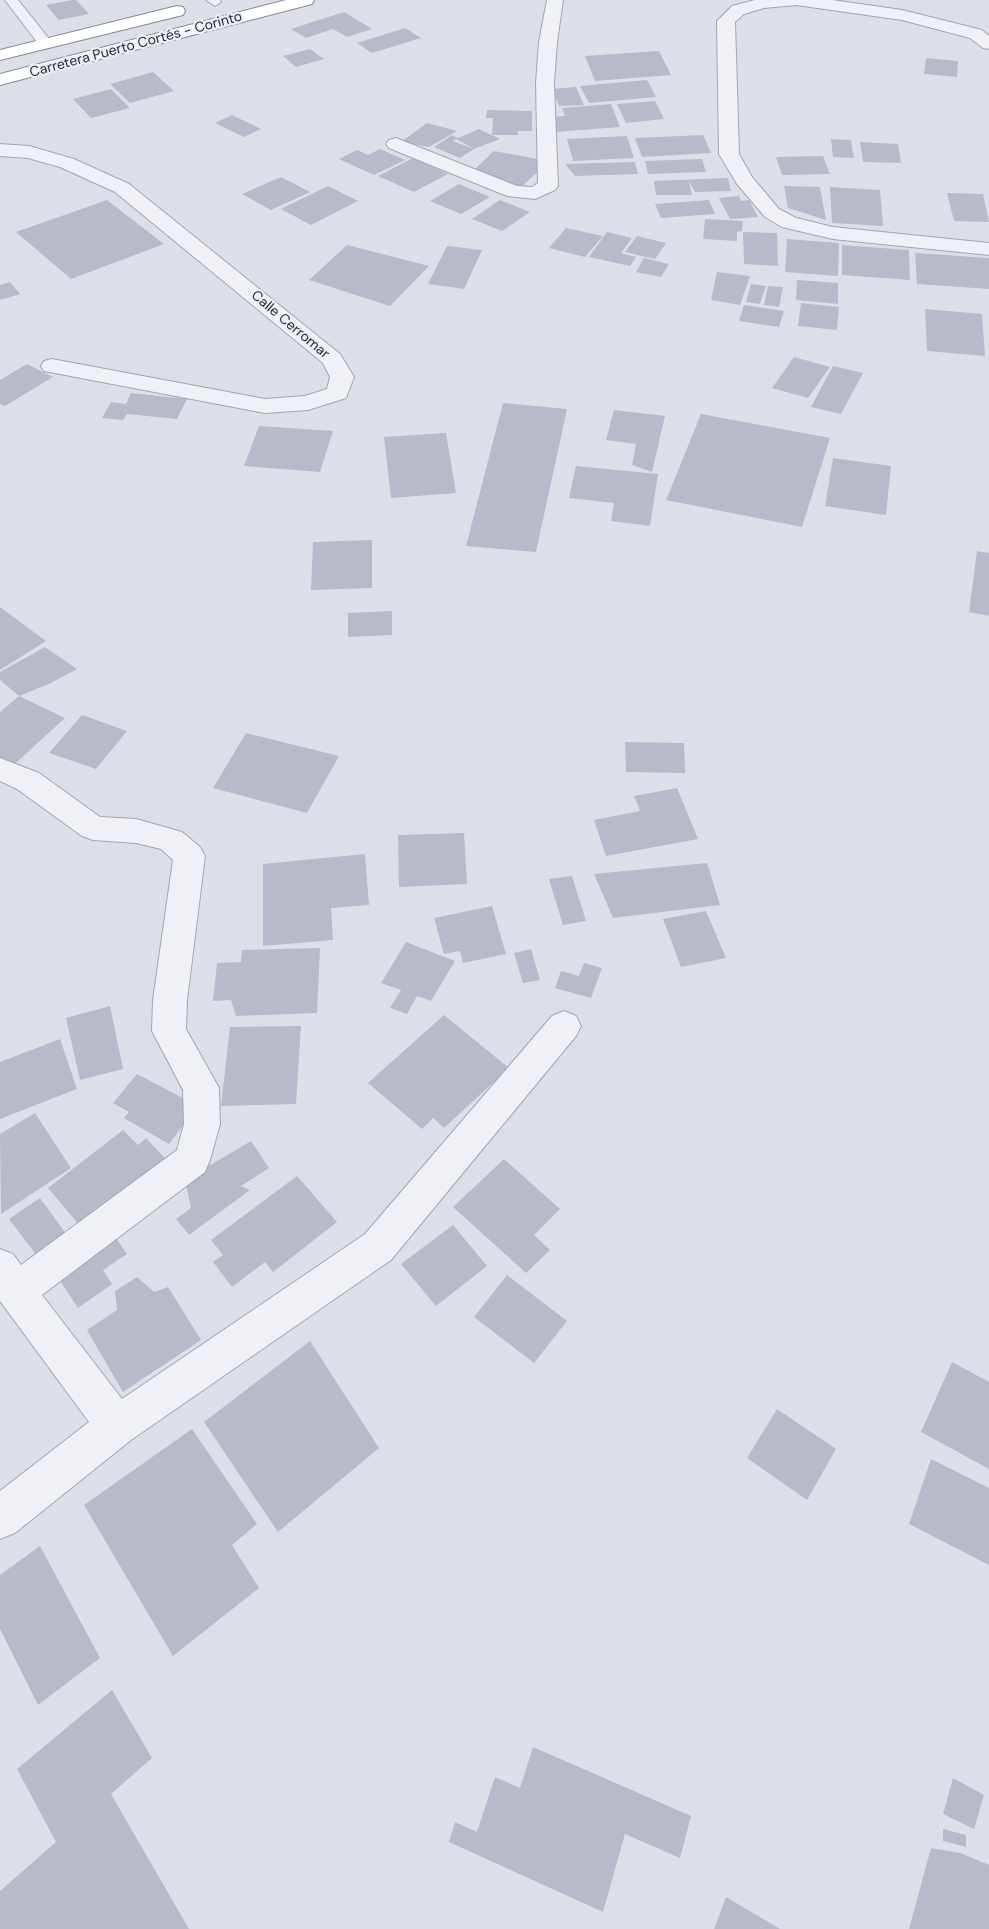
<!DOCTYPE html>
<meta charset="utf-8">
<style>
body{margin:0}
canvas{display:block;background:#dddfe8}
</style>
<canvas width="989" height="1929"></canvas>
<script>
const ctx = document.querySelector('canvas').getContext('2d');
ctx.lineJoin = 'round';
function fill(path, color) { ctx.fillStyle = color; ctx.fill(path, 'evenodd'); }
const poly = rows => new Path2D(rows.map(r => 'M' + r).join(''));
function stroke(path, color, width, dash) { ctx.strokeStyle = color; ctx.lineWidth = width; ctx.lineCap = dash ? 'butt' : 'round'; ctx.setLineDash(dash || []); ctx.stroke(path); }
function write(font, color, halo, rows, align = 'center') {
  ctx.font = font + ' "DM Sans",sans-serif'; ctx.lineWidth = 4.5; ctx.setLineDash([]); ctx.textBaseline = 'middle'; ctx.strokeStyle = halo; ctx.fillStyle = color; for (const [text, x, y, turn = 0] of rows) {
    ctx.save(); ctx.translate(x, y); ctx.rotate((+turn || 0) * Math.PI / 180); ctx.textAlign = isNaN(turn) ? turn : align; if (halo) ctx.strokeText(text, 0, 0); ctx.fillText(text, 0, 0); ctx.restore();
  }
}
fill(poly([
 [72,0,76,0,89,14,59,20,46,5],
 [344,12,372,29,347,37,333,29,306,38,291,29],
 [405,28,421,38,372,53,357,43],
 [310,49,324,59,296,67,283,56],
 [659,51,671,75,595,81,585,56],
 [926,58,958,61,957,77,924,74],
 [153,72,174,91,130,103,110,84],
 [647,80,656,97,589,103,580,86],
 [576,87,584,105,559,106,552,89],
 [111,89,130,108,91,118,73,99],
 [655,101,664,119,626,123,617,104],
 [611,104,620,127,555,132,549,117,565,116,562,108],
 [487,110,532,111,532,131,518,131,518,135,492,135,493,118,486,118],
 [232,115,261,129,244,137,215,123],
 [427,123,457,131,429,147,401,142],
 [479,129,500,139,474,149,456,139,453,141,474,149,460,158,434,147,452,135,458,138],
 [703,135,711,153,642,157,635,138],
 [627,136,634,158,573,161,567,139],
 [831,139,851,140,854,158,833,157],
 [860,142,898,144,901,163,863,162],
 [380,149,405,160,374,175,339,159,357,150,368,155],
 [494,151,543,160,543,167,518,190,472,172],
 [823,156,830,174,782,175,776,157],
 [413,158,448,174,414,192,378,176],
 [702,159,706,172,648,174,645,161],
 [635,162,638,174,575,176,565,164],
 [281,177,310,192,271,210,242,194],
 [728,178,731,191,695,192,689,181,692,195,656,195,654,181],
 [459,184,490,197,461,214,430,201],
 [328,186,358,201,311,225,281,209],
 [784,186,820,187,826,220,788,208],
 [830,187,880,190,883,226,832,223],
 [947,193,983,194,989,222,954,221],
 [739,196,741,201,749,200,758,217,730,219,719,198],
 [107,200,164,244,71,279,16,232],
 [500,200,530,212,502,231,472,219],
 [709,200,715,214,661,218,655,204],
 [705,219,743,221,742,231,737,232,737,241,703,239],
 [566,228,603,236,585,257,549,248],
 [607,232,632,238,621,253,636,257,630,266,589,257],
 [743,232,777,233,778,266,744,264],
 [637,236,666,243,655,259,625,252],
 [787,239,839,243,838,276,785,272],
 [347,245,429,266,390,306,309,280],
 [842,245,909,250,910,280,842,275],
 [447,246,482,250,464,289,428,284],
 [915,253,989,258,989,289,917,284],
 [644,258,669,264,661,277,636,272],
 [717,272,750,276,740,305,711,300],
 [797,280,838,283,838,304,796,300],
 [10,282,20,294,0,300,0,285],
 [751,284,766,286,760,304,746,302],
 [768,286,783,287,779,307,764,305],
 [801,303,839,307,837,330,798,326],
 [744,305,784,311,779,327,739,321],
 [925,309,982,314,985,356,927,351],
 [794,357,830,367,808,398,772,388],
 [27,364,53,377,5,406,0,404,0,380],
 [833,366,863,373,841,414,811,407],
 [131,393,187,399,177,419,127,414,123,420,102,418,111,402,126,404],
 [503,403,567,409,536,552,466,546],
 [614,410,665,416,652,472,632,465,636,444,606,440],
 [701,414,830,438,802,527,666,500],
 [259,426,333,431,320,472,244,466],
 [446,433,456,493,391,498,384,437],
 [833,458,891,466,886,515,825,506],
 [576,466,658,474,650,526,611,521,614,503,569,498],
 [372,540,372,588,311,590,313,542],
 [977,551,989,553,989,616,969,612],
 [0,607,46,641,0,670],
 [392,611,392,635,348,637,348,613],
 [45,647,77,669,49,684,19,696,65,718,8,770,0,766,0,712,19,696,0,680,0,672],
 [82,715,127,731,96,769,49,753],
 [246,733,339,756,307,813,213,788],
 [625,742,684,743,685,773,626,772],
 [677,788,698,839,606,856,594,820,640,811,634,796],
 [464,833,467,884,399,887,398,835],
 [365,854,369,905,331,908,333,940,263,946,263,864],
 [707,863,720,905,613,918,594,874],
 [572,876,586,921,563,925,549,879],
 [492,906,506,954,463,963,460,951,444,954,434,918],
 [706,911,726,958,681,967,663,919],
 [406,942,455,961,431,1001,417,996,407,1014,390,1008,401,990,381,983],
 [320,948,317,1013,236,1016,231,1000,213,1001,217,963,241,962,242,950],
 [531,949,540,980,523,983,514,953],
 [584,963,602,968,591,998,555,988,561,971,579,976],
 [110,1006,123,1069,80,1080,66,1018],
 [444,1015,509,1068,444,1128,433,1118,422,1129,368,1083],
 [301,1026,296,1104,221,1106,230,1027],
 [60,1039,77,1089,0,1119,0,1062],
 [137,1074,198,1106,169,1144,124,1118,129,1112,113,1103],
 [35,1113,71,1168,1,1214,0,1134],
 [123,1130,138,1145,146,1138,171,1165,86,1233,48,1188],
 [251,1141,269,1168,241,1186,250,1190,189,1235,176,1219,191,1208,185,1180],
 [504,1159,560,1209,534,1235,550,1250,526,1273,453,1207],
 [297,1176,337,1222,273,1272,265,1262,232,1287,213,1262,223,1255,211,1240],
 [40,1198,67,1235,37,1256,9,1219],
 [453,1225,487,1266,436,1306,401,1264],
 [113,1234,127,1254,103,1270,112,1284,78,1308,55,1273],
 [507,1275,567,1321,534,1363,474,1317],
 [137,1277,154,1292,168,1287,201,1340,123,1392,87,1330,117,1310,115,1291],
 [310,1341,379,1448,278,1532,204,1422],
 [952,1362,989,1382,989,1469,921,1432],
 [777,1409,836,1449,807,1500,747,1458],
 [192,1429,257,1524,232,1545,259,1588,173,1656,84,1505],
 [931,1459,989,1488,989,1565,909,1524],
 [40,1546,100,1658,38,1705,0,1629,0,1575],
 [112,1690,152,1758,111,1794,189,1929,0,1929,0,1891,56,1842,17,1769],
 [533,1747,691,1816,680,1858,625,1834,603,1912,449,1842,455,1822,477,1832,495,1777,520,1788],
 [953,1778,984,1795,974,1829,943,1814],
 [943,1829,966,1835,966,1847,943,1841],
 [931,1848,960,1853,989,1865,989,1929,909,1929],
 [726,1897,780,1929,714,1929]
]), '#b7bac8');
const service = poly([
 [5,0,18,0,50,40,52,43,50,46,40,46,5,0],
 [206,0,220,0,221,2,215,6,206,0]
]);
const minor = poly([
 [547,0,563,0,557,42,554,83,558,186,555,190,535,199,507,196,389,148,386,144,389,140,396,138,517,186,532,187,538,183,536,83,539,42,547,0],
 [755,0,832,0,902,10,982,30,989,36,989,49,983,48,970,38,902,20,796,5,764,8,744,14,735,22,739,154,752,177,779,209,796,218,833,227,989,243,989,255,833,239,782,227,765,217,737,184,719,154,717,21,732,6,755,0],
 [0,144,29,146,74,159,129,184,340,354,354,377,346,398,308,410,265,413,44,371,41,366,44,361,52,359,265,399,305,396,327,389,330,377,323,363,115,192,60,167,28,158,0,156,0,144],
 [0,758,39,773,100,817,136,819,182,832,200,847,205,856,187,1000,186,1029,219,1088,220,1124,210,1160,205,1172,42,1295,122,1399,365,1234,552,1016,564,1011,576,1016,581,1026,576,1036,391,1260,131,1440,15,1533,0,1539,0,1491,89,1422,0,1301,0,1249,13,1254,21,1265,177,1150,184,1124,183,1090,152,1031,153,1000,173,860,161,849,136,843,93,840,82,836,17,789,0,781,0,758]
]);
const trunk = poly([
 [286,0,314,0,312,4,0,85,0,74,286,0],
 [177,6,183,7,185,11,183,15,0,60,0,50,177,6]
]);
stroke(service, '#a2a5b2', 2);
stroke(minor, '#a2a5b2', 2);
stroke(trunk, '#838a9f', 2);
fill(service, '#f0f1f6');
fill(minor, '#f0f1f6');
fill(trunk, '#fff');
write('14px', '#252b3f', '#eceff5', [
 ["Carretera Puerto Cortés - Corinto",136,45,-15],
 ["Calle Cerromar",290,325,40]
]);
</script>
